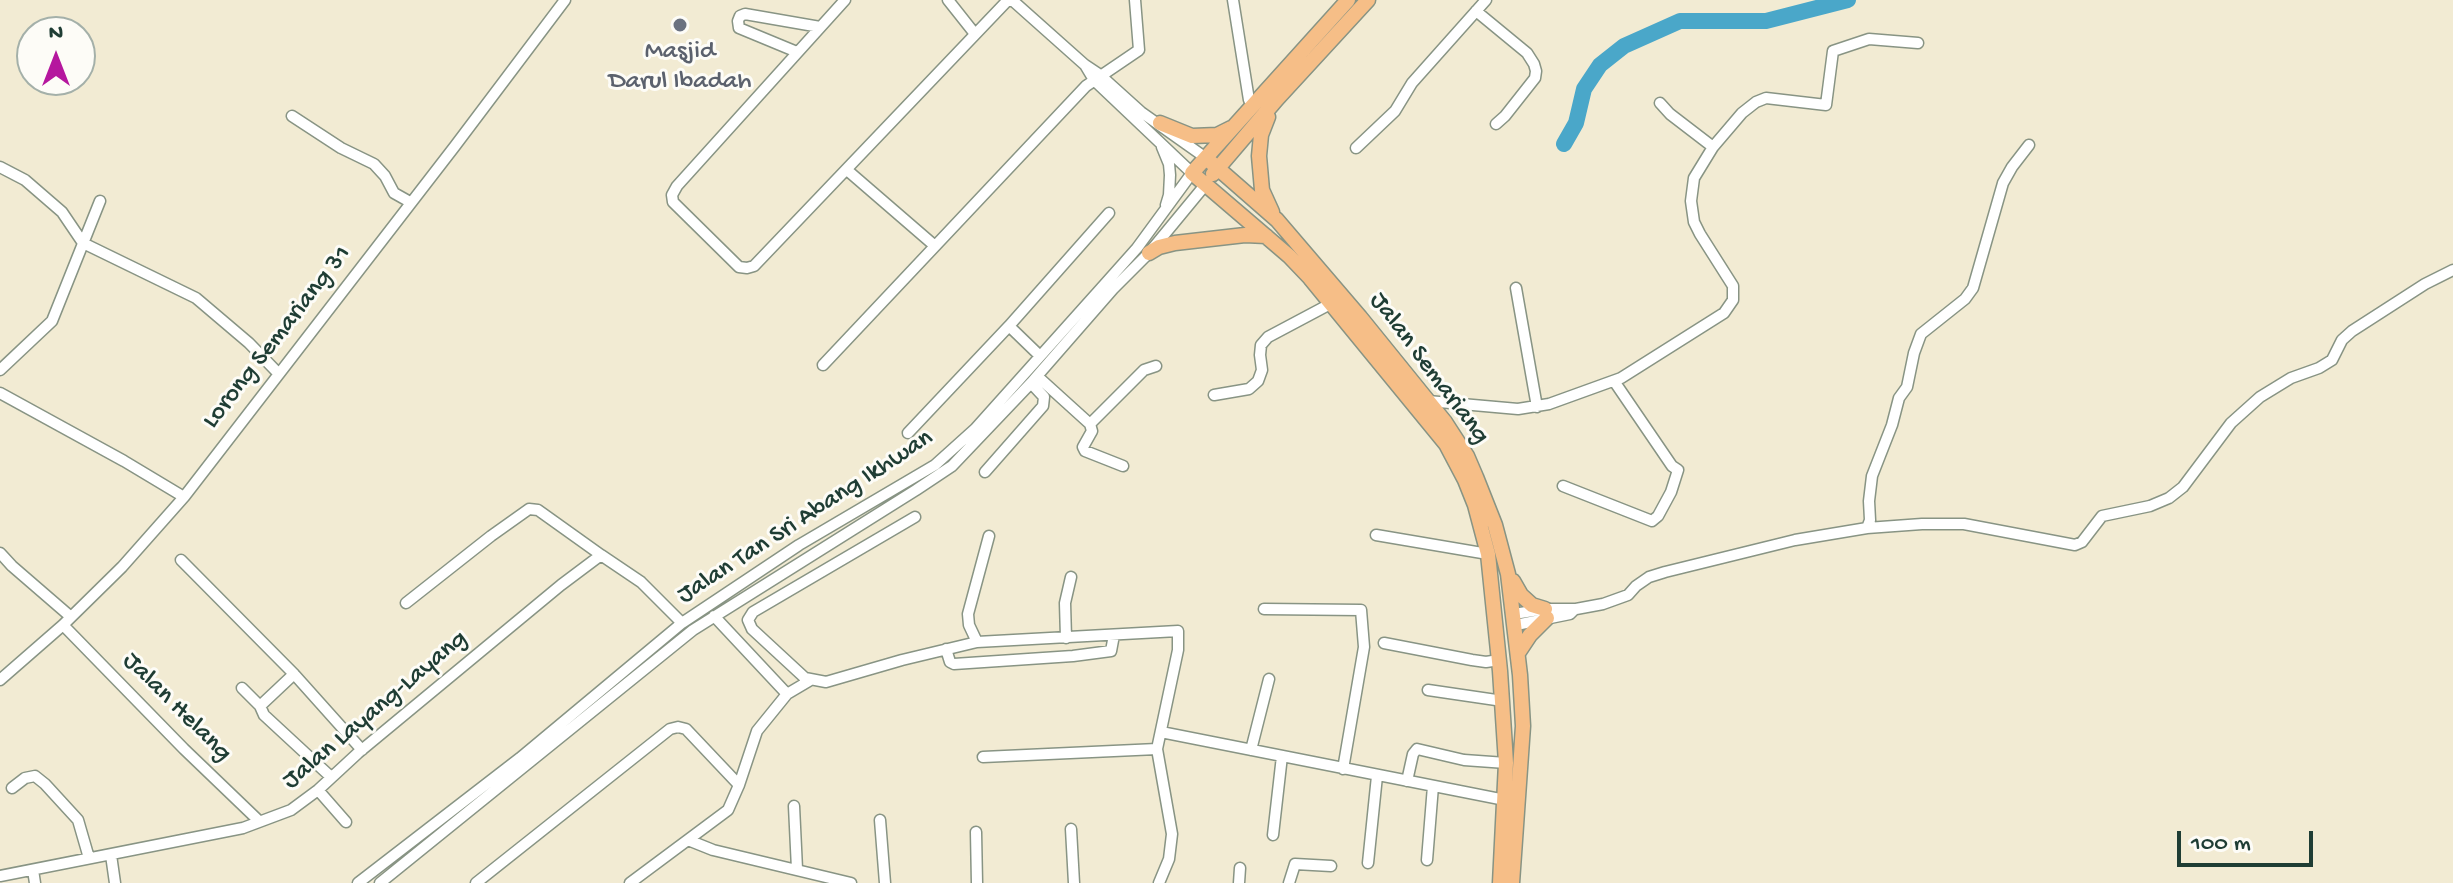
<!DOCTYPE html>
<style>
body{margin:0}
#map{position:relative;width:2453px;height:883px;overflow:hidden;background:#f2ebd3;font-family:"Gochi Hand",sans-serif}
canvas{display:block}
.north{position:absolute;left:16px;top:16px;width:80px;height:80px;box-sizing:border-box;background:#fdfcf7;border:2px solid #a4b0a9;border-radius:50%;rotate:0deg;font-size:22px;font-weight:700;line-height:32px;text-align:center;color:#1f3d34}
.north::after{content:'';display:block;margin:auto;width:28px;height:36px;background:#b5179e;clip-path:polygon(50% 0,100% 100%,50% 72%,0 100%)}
.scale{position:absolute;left:2177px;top:831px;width:136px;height:36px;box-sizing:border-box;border:4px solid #1f3d34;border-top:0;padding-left:10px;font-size:24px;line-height:28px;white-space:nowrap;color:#1f3d34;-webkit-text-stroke:6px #fdfcf7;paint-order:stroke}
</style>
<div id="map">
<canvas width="2453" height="883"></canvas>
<div class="north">N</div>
<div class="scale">100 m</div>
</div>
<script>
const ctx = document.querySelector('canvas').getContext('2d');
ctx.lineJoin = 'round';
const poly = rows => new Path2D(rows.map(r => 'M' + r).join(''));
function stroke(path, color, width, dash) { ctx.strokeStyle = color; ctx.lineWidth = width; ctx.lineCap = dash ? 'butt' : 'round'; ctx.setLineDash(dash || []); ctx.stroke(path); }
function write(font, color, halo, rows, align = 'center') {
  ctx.font = font + ' "Gochi Hand",sans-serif'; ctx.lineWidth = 6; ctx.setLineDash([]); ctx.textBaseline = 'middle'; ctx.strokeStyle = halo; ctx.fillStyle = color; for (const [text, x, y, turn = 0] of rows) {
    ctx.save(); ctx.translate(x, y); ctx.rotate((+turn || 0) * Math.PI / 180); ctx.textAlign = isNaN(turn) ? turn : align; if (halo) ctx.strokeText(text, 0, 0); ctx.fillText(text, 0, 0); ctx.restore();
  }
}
stroke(poly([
 [1564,144,1576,123,1584,89,1600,65,1624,46,1680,21,1766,21,1848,0]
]), '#4aa7c9', 16);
const minor = poly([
 [845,0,677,186,672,195,673,202,739,267,747,268,754,266,1008,0],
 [948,0,975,34],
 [1012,0,1085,65,1100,75,1141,112,1206,158],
 [1233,0,1249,100],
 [1476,11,1527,53,1534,64,1536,71,1535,78,1505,116,1496,124],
 [797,52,739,28,738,21,740,16,745,14,820,27],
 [1660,103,1670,114,1713,147],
 [292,116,341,148,374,164,385,176,394,193,410,202],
 [1162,147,1169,164,1170,175,1169,195,1166,205],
 [1356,148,1395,111,1412,83,1486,0],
 [0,167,25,180,62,212,83,243,196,298,249,343,278,373],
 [847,170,935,246],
 [1516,288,1537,407],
 [1009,326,1040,356],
 [823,365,1086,86,1139,50,1135,0],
 [0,370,52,321,100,201],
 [1037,376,1090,424,1144,370,1156,366],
 [0,393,124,461,184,497],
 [1214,395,1249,389,1258,381,1262,370,1260,355,1261,345,1268,337,1332,303],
 [1428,401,1518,409,1549,404,1621,378,1724,313,1733,300,1733,286,1700,234,1694,222,1691,201,1694,178,1713,147,1742,113,1756,102,1766,98,1826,105,1833,51,1869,39,1918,43],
 [1090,424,1092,431,1083,447,1085,451,1123,466],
 [908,433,1009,326,1109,213],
 [985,472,1043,406,1044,397,1031,383],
 [1563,486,1652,521,1658,516,1671,492,1678,470,1672,466,1614,381],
 [915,517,753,612,748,620,752,629,805,678,826,682,902,660,977,642,1178,631,1178,650,1157,749,1172,834,1169,859,1159,883],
 [1867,528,1922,524,1964,524,2075,545,2082,542,2102,516,2150,506,2169,498,2183,487,2231,423,2260,397,2291,378,2319,368,2332,360,2342,340,2352,331,2425,284,2453,270],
 [1376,535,1488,554],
 [0,553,12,566,71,617],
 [181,560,294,674,362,750],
 [406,603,491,536,529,509,538,510,601,555],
 [1264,609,1361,610,1364,647,1343,769],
 [1514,614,1545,609,1576,609,1603,604,1628,595,1636,586,1649,577,1665,572,1795,540,1867,528,1870,520,1869,501,1872,476,1892,425,1899,398,1907,387,1914,353,1921,334,1965,299,1973,288,2003,183,2012,167,2029,145],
 [714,616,787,694],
 [63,625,184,749,259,821],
 [1516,625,1570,614,1574,610],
 [1066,638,1065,603,1071,577],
 [977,642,969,625,968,614,989,536],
 [1384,643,1472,660,1486,662,1499,660],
 [946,649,950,662,954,664,1073,656,1111,651,1114,635],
 [0,680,63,625,122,567,184,497,455,146,565,0],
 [242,688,260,706,264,715,331,777],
 [1428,690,1503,701],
 [260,706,294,674],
 [1161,732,1505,800],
 [1251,750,1269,679],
 [983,757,1157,749],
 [1407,781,1413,754,1417,749,1464,760,1506,763],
 [12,788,25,778,35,776,45,784,78,820,89,858],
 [318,790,346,822],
 [794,806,797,869],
 [880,820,885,883],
 [1071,829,1074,883],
 [976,832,977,883],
 [1273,835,1282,756],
 [688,840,713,850,851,883],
 [111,855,115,883],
 [1427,860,1433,786],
 [1368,863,1377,776],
 [33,870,35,883],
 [0,876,243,828,291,810,318,790,358,753,561,585,601,555,641,582,682,623],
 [358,883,520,758,682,623,799,545,935,465,975,429,1104,285,1137,248,1192,173,1094,80,1085,65],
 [380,883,693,630,916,490,952,466,1031,383,1113,289,1149,253,1206,184],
 [476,883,670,729,678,727,686,729,739,785],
 [630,883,728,810,739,785,757,731,787,694,809,681],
 [1239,883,1240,868],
 [1289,883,1295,864,1331,866]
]);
const major = poly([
 [1348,0,1192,173,1289,256,1310,278,1446,444,1465,480,1475,505,1488,554,1500,671,1506,763,1500,883],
 [1268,117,1261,135,1259,156,1262,190,1272,212],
 [1160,123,1192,136,1217,135,1231,128],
 [1206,158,1277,220,1360,317,1445,422,1467,456,1476,477,1495,525,1508,574,1520,675,1523,726,1512,883],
 [1213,174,1277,99,1368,0],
 [1149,253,1159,247,1175,243,1245,235,1266,236],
 [1513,581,1521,595,1532,605,1545,609],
 [1518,653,1530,635,1547,618]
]);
stroke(minor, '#889484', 13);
stroke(major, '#889484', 17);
stroke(minor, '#fff', 10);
stroke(major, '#f6be87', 14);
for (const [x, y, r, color] of [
 [680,25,8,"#6b7280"]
]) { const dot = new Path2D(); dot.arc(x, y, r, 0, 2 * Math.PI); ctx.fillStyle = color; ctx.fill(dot); stroke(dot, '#fdfcf7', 3); }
write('26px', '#5b616d', '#fdfcf7', [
 ["Masjid",680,53],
 ["Darul Ibadah",680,83]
]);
write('26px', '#1f3d34', '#fdfcf7', [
 ["Lorong Semariang 31",278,338,-52],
 ["Jalan Semariang",1428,369,53],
 ["Jalan Tan Sri Abang Ikhwan",806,518,-33],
 ["Jalan Helang",176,708,45],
 ["Jalan Layang-Layang",376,711,-40]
]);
</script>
